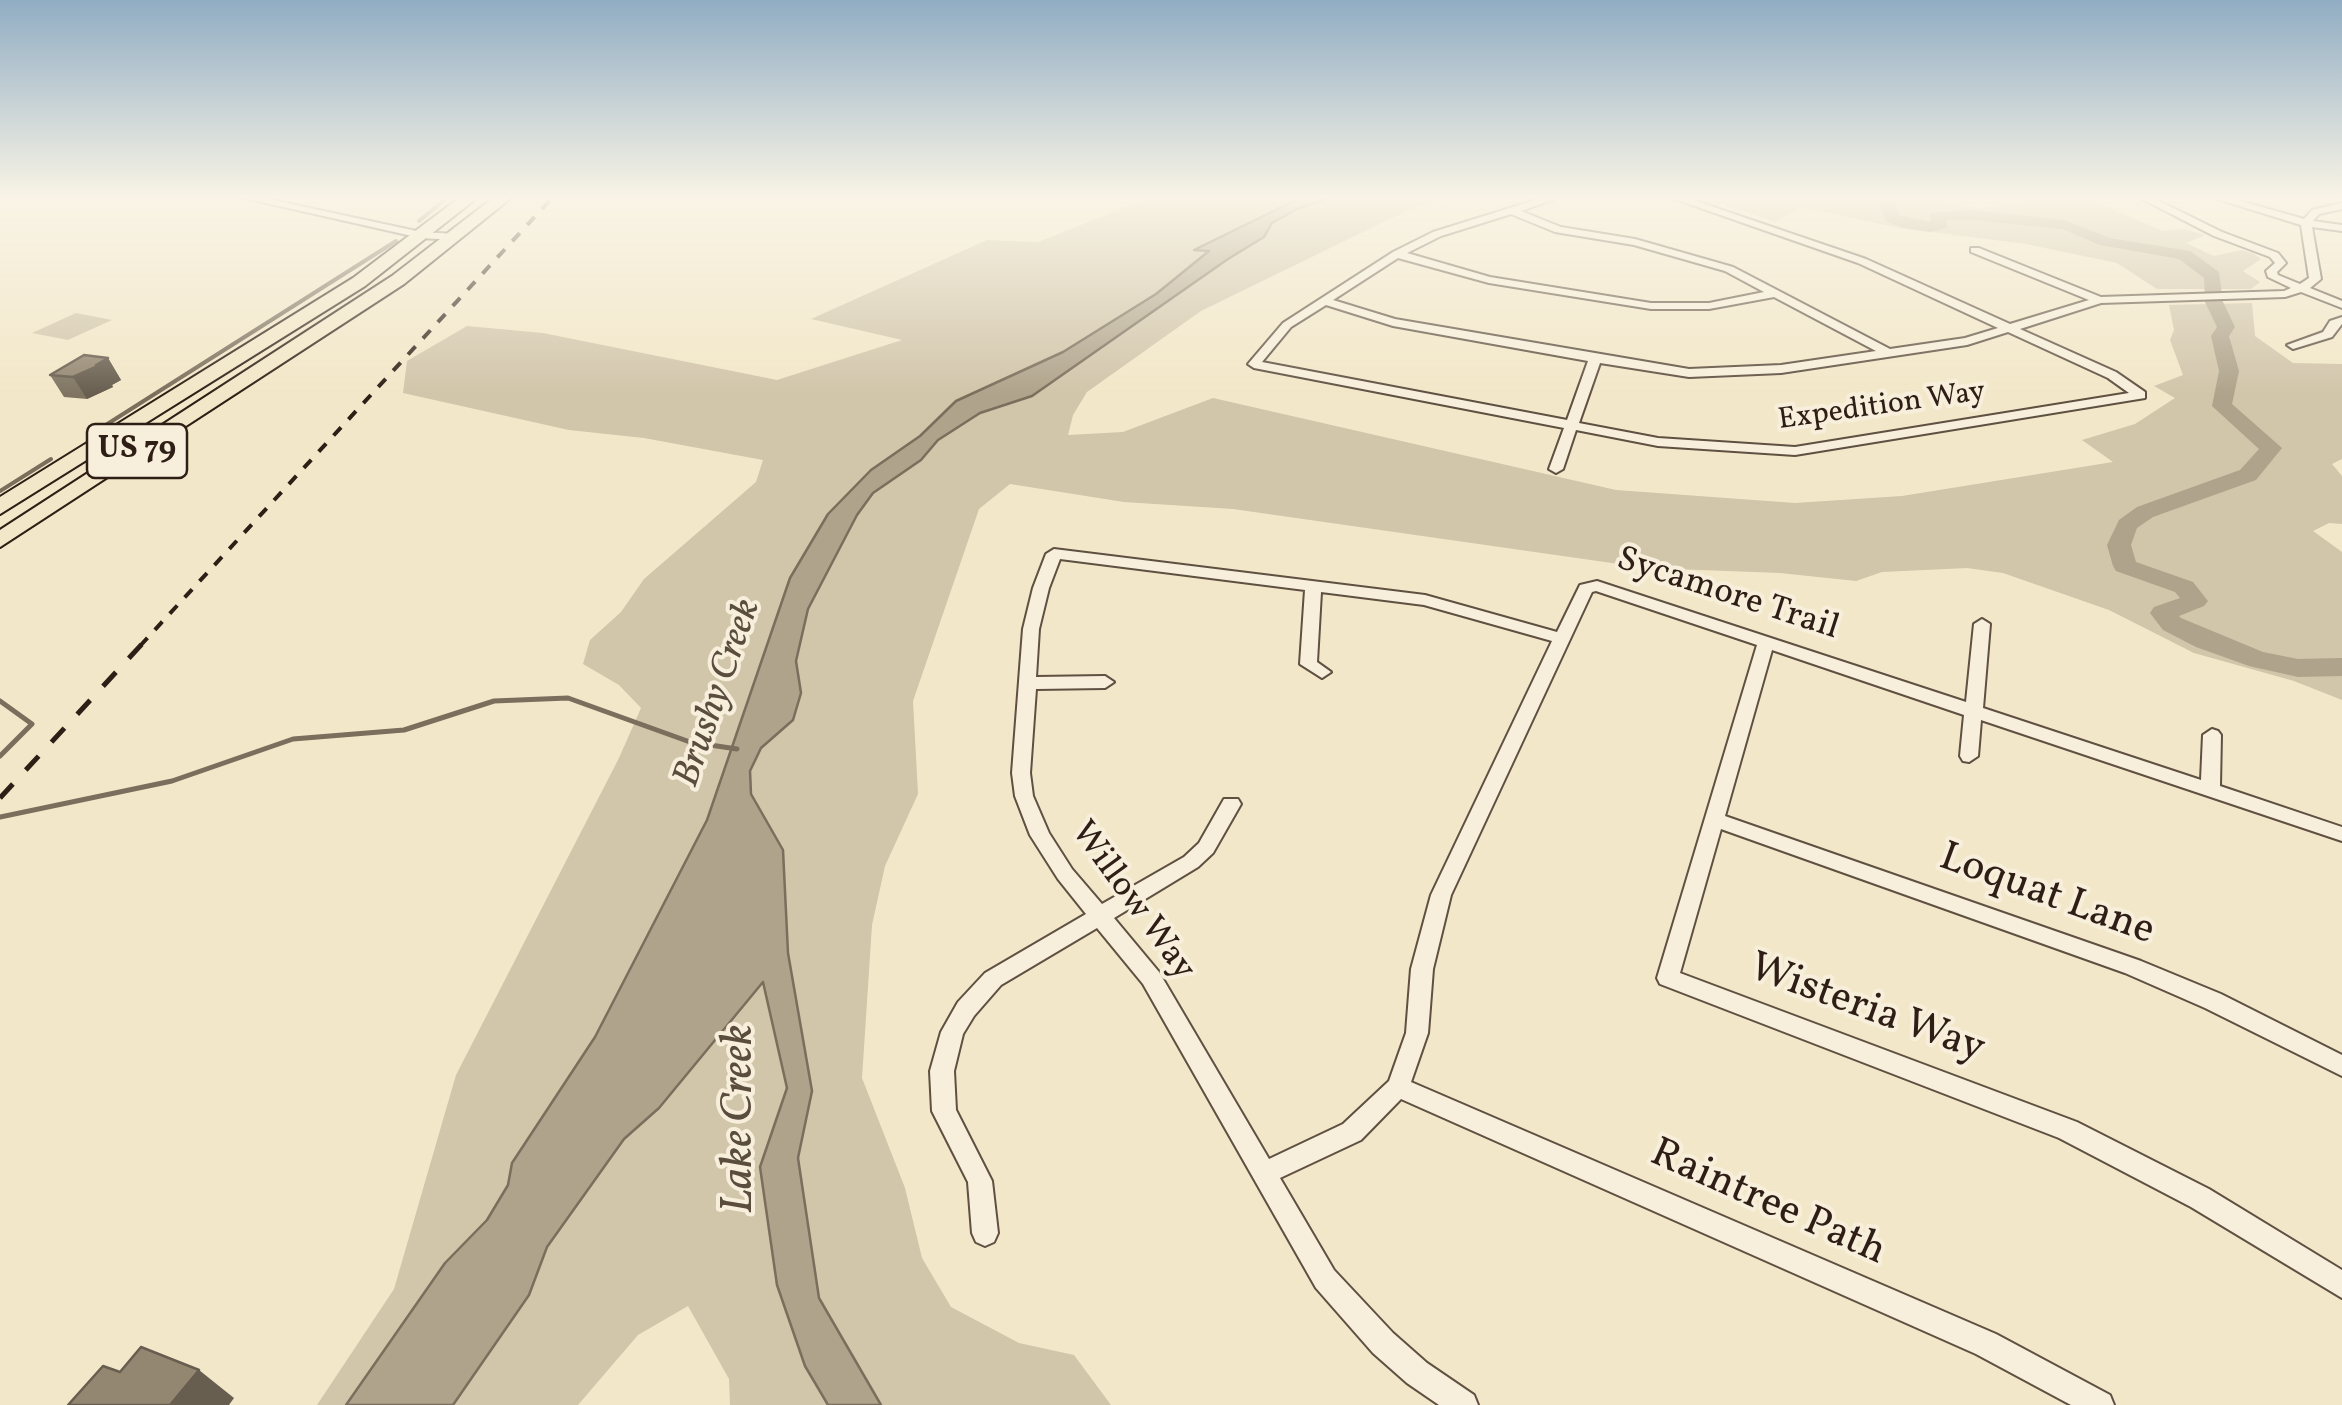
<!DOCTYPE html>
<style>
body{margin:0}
canvas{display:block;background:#f2e7c8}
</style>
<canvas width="2342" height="1405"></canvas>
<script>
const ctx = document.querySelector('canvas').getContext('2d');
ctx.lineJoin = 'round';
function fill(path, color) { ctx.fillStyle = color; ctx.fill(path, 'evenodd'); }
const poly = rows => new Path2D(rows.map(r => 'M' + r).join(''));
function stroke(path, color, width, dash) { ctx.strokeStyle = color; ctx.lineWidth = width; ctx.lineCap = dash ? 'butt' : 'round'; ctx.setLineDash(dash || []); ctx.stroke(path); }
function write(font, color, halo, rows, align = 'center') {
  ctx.font = font + ' Vollkorn,serif'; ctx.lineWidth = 8; ctx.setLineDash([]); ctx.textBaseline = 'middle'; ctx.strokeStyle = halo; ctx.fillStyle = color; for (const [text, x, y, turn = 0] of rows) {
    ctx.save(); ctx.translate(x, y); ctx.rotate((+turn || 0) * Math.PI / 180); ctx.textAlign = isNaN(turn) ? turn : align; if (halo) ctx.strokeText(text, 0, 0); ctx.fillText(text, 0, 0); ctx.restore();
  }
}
fill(poly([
 [1149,198,1448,198,1406,211,1201,311,1087,392,1073,415,1068,435,1123,432,1213,398,1616,490,1795,503,1902,496,2113,462,2082,440,2135,424,2175,398,2154,386,2183,375,2170,340,2174,330,2169,305,2252,303,2255,336,2293,363,2342,364,2342,459,2332,464,2342,476,2342,524,2329,523,2313,531,2342,552,2342,700,2294,681,2194,653,2109,610,2003,573,1967,568,1882,572,1856,581,1780,573,1647,568,1233,509,1124,502,1010,484,979,509,913,701,918,794,885,866,872,925,862,1078,905,1188,922,1258,951,1307,1019,1343,1074,1355,1111,1405,730,1405,729,1379,688,1306,638,1335,578,1405,317,1405,394,1289,456,1075,619,758,641,708,619,685,583,664,590,640,621,612,644,579,756,482,763,460,644,438,569,430,403,393,407,361,467,326,543,333,777,380,902,340,811,319,987,240,1038,242],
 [1686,198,1929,198,1980,209,2047,198,2085,198,2163,231,2184,229,2205,235,2186,243,2214,256,2242,250,2254,254,2261,259,2243,271,2260,282,2251,289,2157,289,2117,263,2026,244,1899,228,1802,207,1775,222,1721,204,1714,207],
 [76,313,112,320,68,340,32,333]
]), '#d1c5aa');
const water = poly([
 [1300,198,1329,198,1297,209,1272,223,1264,237,1228,259,1032,396,980,413,938,440,921,460,873,493,857,515,808,609,796,661,801,693,793,720,761,748,750,771,751,794,783,850,788,953,812,1091,798,1158,819,1298,881,1405,828,1405,805,1366,777,1285,760,1167,787,1088,763,982,659,1108,624,1139,547,1247,529,1295,453,1405,346,1405,445,1263,487,1220,508,1185,512,1163,595,1037,707,820,790,578,828,514,871,470,920,436,956,401,1063,352,1156,294,1209,251,1194,250,1300,198]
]);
fill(water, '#afa38b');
stroke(water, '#7b6e5c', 2.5);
stroke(poly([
 [419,221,447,198],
 [90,435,396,241],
 [0,491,51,459]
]), '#7b6e5c', 4);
stroke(poly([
 [0,701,32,724,0,756],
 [0,817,172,781,293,739,404,730,494,701,568,698,690,742,737,749]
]), '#7b6e5c', 5);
fill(poly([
 [1877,198,1893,198,1899,215,1930,222,1930,213,1972,210,2065,220,2110,238,2190,251,2219,272,2223,302,2235,327,2229,336,2239,371,2232,404,2282,448,2256,480,2153,517,2137,528,2131,545,2136,562,2193,582,2204,596,2208,601,2204,606,2179,616,2181,618,2263,652,2298,659,2342,658,2342,676,2298,677,2249,666,2196,647,2163,630,2150,613,2154,607,2180,598,2175,592,2116,571,2113,566,2107,545,2119,520,2137,507,2240,470,2259,449,2212,406,2219,371,2211,336,2217,327,2205,302,2204,278,2179,259,2100,245,2062,229,1972,220,1946,220,1947,228,1930,232,1903,228,1886,221,1877,198]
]), '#afa38b');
const minor = poly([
 [244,198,263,198,421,232,455,234,460,237,455,240,421,238,244,198],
 [1542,198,1557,198,1521,211,1561,227,1635,239,1733,267,1890,349,1965,338,1998,328,1858,263,1672,198,1687,198,1866,259,2010,324,2089,300,1971,252,1971,248,1979,248,2101,297,2284,291,2291,288,2268,277,2266,271,2275,263,2270,257,2214,236,2140,198,2153,198,2222,232,2278,253,2286,263,2277,272,2278,275,2300,284,2309,278,2301,225,2214,198,2230,198,2304,219,2312,210,2342,203,2342,209,2319,214,2313,221,2342,225,2342,231,2312,227,2321,279,2310,288,2342,301,2342,308,2301,292,2285,297,2101,303,2020,329,2116,372,2145,392,2145,398,1795,455,1658,446,1576,430,1563,469,1556,473,1549,469,1564,428,1254,368,1248,364,1283,323,1393,252,1433,232,1542,198],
 [1511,214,1555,232,1634,245,1725,271,1764,292,1709,303,1651,303,1490,277,1407,253,1441,236,1511,214],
 [1398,258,1489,283,1651,309,1709,309,1774,297,1876,351,1781,365,1689,369,1395,319,1333,300,1398,258],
 [1326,305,1393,326,1588,361,1567,420,1262,362,1291,327,1326,305],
 [2008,332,2108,378,2129,393,1795,447,1658,438,1579,423,1600,363,1689,377,1781,373,1967,345,2008,332],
 [2342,317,2342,324,2332,337,2293,349,2287,345,2323,332,2330,321,2342,317],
 [1054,549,1425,595,1557,632,1580,585,1597,581,1966,702,1974,624,1982,619,1990,624,1983,708,2201,780,2203,735,2212,729,2218,731,2221,735,2220,786,2342,827,2342,841,1981,720,1978,756,1969,762,1963,761,1960,756,1964,715,1772,650,1725,816,2141,961,2221,994,2342,1055,2342,1076,2205,1008,2125,973,1721,829,1680,973,2077,1122,2209,1189,2342,1270,2342,1298,2191,1207,2059,1138,1660,984,1657,978,1757,645,1596,591,1592,592,1451,895,1433,969,1428,1033,1411,1082,1996,1334,2110,1395,2114,1405,2071,1405,1976,1354,1401,1099,1361,1140,1280,1178,1334,1270,1393,1333,1427,1363,1474,1395,1478,1405,1439,1405,1407,1383,1373,1353,1316,1288,1143,984,1097,928,1001,985,974,1016,963,1034,954,1071,956,1110,992,1181,998,1233,994,1242,985,1246,976,1242,972,1233,968,1182,932,1111,930,1071,941,1032,958,1002,985,973,1086,914,1058,879,1030,835,1015,796,1012,773,1023,629,1033,588,1046,554,1054,549],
 [1060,559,1305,590,1300,664,1322,678,1331,672,1317,662,1321,592,1424,605,1552,641,1431,895,1411,969,1406,1033,1389,1081,1343,1124,1269,1159,1159,972,1114,918,1198,867,1213,853,1241,804,1238,799,1224,799,1199,843,1184,857,1102,904,1072,869,1049,833,1033,796,1030,773,1036,689,1105,688,1114,682,1105,676,1036,677,1039,629,1049,588,1060,559]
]);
const trunk = poly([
 [459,198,477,198,365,286,0,514,0,497,353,278,459,198],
 [493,198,511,198,404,284,0,547,0,530,392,276,493,198]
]);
stroke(minor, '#5f5042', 4);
stroke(trunk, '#2e1e15', 4);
fill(minor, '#f7efdb');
fill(trunk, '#f2e7c8');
stroke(poly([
 [140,646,552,198]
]), '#2e1e15', 4, [11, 11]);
stroke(poly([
 [0,798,142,644]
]), '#2e1e15', 5, [19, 19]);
fill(poly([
 [108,358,121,380,112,385,113,387,87,399,64,397,50,375]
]), '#7f7462');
fill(poly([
 [108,358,121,380,112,385,113,387,87,399,73,377],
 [199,1370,234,1398,229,1405,170,1405]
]), '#685e50');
const building = poly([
 [84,355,108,358,96,365,100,365,73,377,50,375,84,355],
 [141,1347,199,1370,170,1405,68,1405,103,1366,120,1372,141,1347]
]);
fill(building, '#948772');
stroke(building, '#685e50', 2.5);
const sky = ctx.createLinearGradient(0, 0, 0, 395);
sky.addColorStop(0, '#91adc3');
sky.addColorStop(0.5, '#f9f4e6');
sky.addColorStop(1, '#f9f4e600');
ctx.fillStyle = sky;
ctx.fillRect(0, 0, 2342, 395);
write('30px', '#2e1e15', '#f7efdb', [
 ["Expedition Way",1882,408,-8]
]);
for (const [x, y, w] of [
 [137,451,100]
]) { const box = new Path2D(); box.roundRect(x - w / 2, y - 27, w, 54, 8); ctx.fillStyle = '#f7efdb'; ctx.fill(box); stroke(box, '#2e1e15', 2.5); }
write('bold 32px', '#2e1e15', null, [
 ["US 79",137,451]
]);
write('35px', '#2e1e15', '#f7efdb', [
 ["Sycamore Trail",1727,596,18],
 ["Willow Way",1131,902,54]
]);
write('italic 38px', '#5b4d3e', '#f7efdb', [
 ["Brushy Creek",720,694,-71]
]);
write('42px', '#2e1e15', '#f7efdb', [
 ["Loquat Lane",2046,897,20],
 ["Wisteria Way",1866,1011,20],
 ["Raintree Path",1767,1205,24]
]);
write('italic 45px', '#5b4d3e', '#f7efdb', [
 ["Lake Creek",743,1119,-90]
]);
</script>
